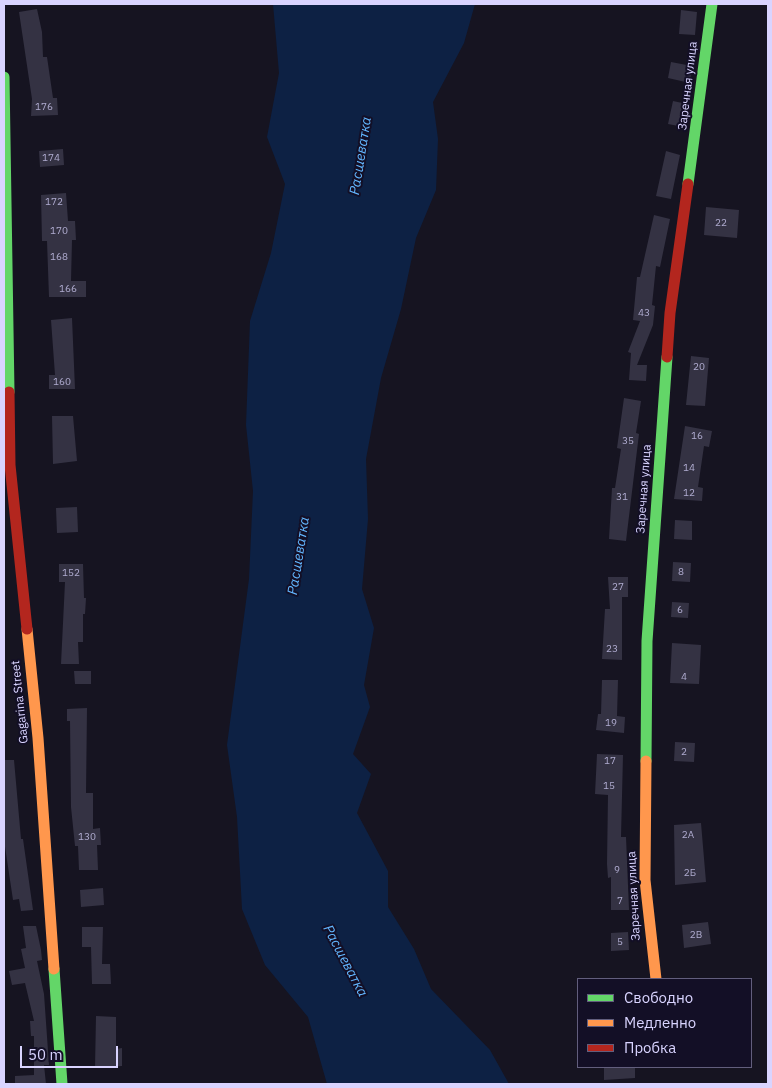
<!DOCTYPE html>
<meta charset="utf-8">
<style>
body{margin:0}
#map{position:relative;width:772px;height:1088px;overflow:hidden;background:#161421;font-family:"IBM Plex Sans",sans-serif}
canvas{display:block}
.frame{position:absolute;inset:0;border:5px solid #d9d4ff;pointer-events:none}
.legend{position:absolute;left:577px;top:978px;width:175px;height:90px;box-sizing:border-box;background:#130f26;border:1px solid #625e7d;margin:0;padding:6px 9px;list-style:none;font-size:15px;color:#d9d4ff}
.legend li{display:flex;align-items:center;gap:10px;height:25px}
.legend b{width:25px;border:1px solid #625e7d}
.scale{position:absolute;left:20px;top:1046px;width:98px;height:22px;box-sizing:border-box;border:2px solid #d9d4ff;border-top:0;padding-left:6px;font-size:15px;line-height:18px;white-space:nowrap;color:#d9d4ff;-webkit-text-stroke:4px #130f26;paint-order:stroke}
</style>
<div id="map">
<canvas width="772" height="1088"></canvas>
<div class="frame"></div>
<ul class="legend">
<li><b style="height:6px;background:#63d668"></b>Свободно</li>
<li><b style="height:6px;background:#ff974d"></b>Медленно</li>
<li><b style="height:6px;background:#b3261e"></b>Пробка</li>
</ul>
<div class="scale">50 m</div>
</div>
<script>
const ctx = document.querySelector('canvas').getContext('2d');
ctx.lineJoin = 'round';
function fill(path, color) { ctx.fillStyle = color; ctx.fill(path, 'evenodd'); }
const poly = rows => new Path2D(rows.map(r => 'M' + r).join(''));
function stroke(path, color, width, dash) { ctx.strokeStyle = color; ctx.lineWidth = width; ctx.lineCap = dash ? 'butt' : 'round'; ctx.setLineDash(dash || []); ctx.stroke(path); }
function write(font, color, halo, rows, align = 'center') {
  ctx.font = font + ' "IBM Plex Sans",sans-serif'; ctx.lineWidth = 4; ctx.setLineDash([]); ctx.textBaseline = 'middle'; ctx.strokeStyle = halo; ctx.fillStyle = color; for (const [text, x, y, turn = 0] of rows) {
    ctx.save(); ctx.translate(x, y); ctx.rotate((+turn || 0) * Math.PI / 180); ctx.textAlign = isNaN(turn) ? turn : align; if (halo) ctx.strokeText(text, 0, 0); ctx.fillText(text, 0, 0); ctx.restore();
  }
}
fill(poly([
 [273,4,475,4,464,43,433,102,438,139,436,190,416,238,401,309,381,378,366,459,368,519,362,589,374,628,364,685,370,707,353,754,371,774,357,813,388,871,388,907,414,949,431,989,490,1050,509,1084,327,1084,308,1017,265,965,242,909,237,817,227,745,249,579,253,491,246,425,250,321,271,253,285,184,267,137,279,73]
]), '#0d2144');
fill(poly([
 [37,9,42,32,43,57,47,57,53,98,57,98,58,115,31,116,32,99,19,12],
 [681,10,697,12,695,35,679,34],
 [671,62,692,66,690,83,668,78],
 [673,101,687,104,684,127,668,124],
 [63,149,64,165,40,167,39,151],
 [666,151,680,155,671,199,656,196],
 [66,193,68,221,75,221,76,240,72,240,71,281,86,281,86,297,49,297,47,241,42,241,41,195],
 [706,207,739,210,737,238,704,235],
 [654,215,670,219,660,267,656,266,652,305,655,306,653,325,637,365,647,365,646,381,629,380,631,353,628,352,640,321,633,320,637,277,640,277],
 [72,318,75,389,49,389,49,375,55,375,51,320],
 [691,356,709,358,705,406,686,405],
 [624,398,641,401,636,433,639,434,626,541,609,539,612,488,615,488,621,449,617,448],
 [52,416,73,416,77,461,53,464],
 [685,426,712,431,709,447,704,446,698,487,703,488,702,501,674,499],
 [77,507,78,532,57,533,56,508],
 [675,520,692,521,692,540,674,539],
 [673,562,691,563,690,582,672,581],
 [59,564,83,564,84,598,86,598,85,614,83,614,83,642,78,642,79,664,61,664,65,582,59,582],
 [608,577,628,577,628,597,622,597,622,660,602,659,605,609,610,609],
 [672,602,689,603,688,618,671,617],
 [672,643,701,645,699,684,670,683],
 [74,671,91,671,91,684,75,684],
 [602,680,618,680,617,716,625,717,624,733,596,730,598,714,601,714],
 [87,708,86,793,93,793,93,829,100,828,101,845,97,845,98,870,79,870,78,846,75,846,71,807,70,721,67,721,67,709],
 [675,742,695,743,694,762,674,761],
 [597,754,623,755,621,837,626,837,629,910,611,910,611,877,608,878,607,864,608,795,595,794],
 [4,760,14,760,21,839,23,839,33,910,21,911,19,899,13,900,4,840],
 [701,823,706,882,675,885,674,825],
 [103,888,104,905,81,907,80,890],
 [708,922,711,944,684,948,682,925],
 [23,926,36,926,41,950,42,960,37,961,44,994,49,1065,44,1065,46,1084,15,1084,15,1076,34,1075,34,1036,31,1036,30,1021,34,1021,25,983,12,985,9,971,25,968,21,949,26,948],
 [82,927,103,927,102,964,110,964,111,984,92,984,91,947,82,947],
 [628,932,629,950,611,951,611,933],
 [96,1016,116,1017,116,1049,122,1048,122,1066,95,1068],
 [604,1067,635,1067,635,1078,604,1080]
]), '#343243');
stroke(poly([
 [4,77,9,392],
 [688,184,712,4],
 [646,761,647,641,667,357],
 [54,969,62,1084]
]), '#63d668', 11);
stroke(poly([
 [27,629,38,738,54,969],
 [646,761,645,880,656,979]
]), '#ff974d', 11);
stroke(poly([
 [667,357,670,313,688,184],
 [9,392,10,465,27,629]
]), '#b3261e', 11);
write('10px', '#b0acd0', null, [
 ["176",44,107],
 ["174",51,158],
 ["172",54,202],
 ["22",721,223],
 ["170",59,231],
 ["168",59,257],
 ["166",68,289],
 ["43",644,313],
 ["20",699,367],
 ["160",62,382],
 ["16",697,436],
 ["35",628,441],
 ["14",689,468],
 ["12",689,493],
 ["31",622,497],
 ["8",681,572],
 ["152",71,573],
 ["27",618,587],
 ["6",680,610],
 ["23",612,649],
 ["4",684,677],
 ["19",611,723],
 ["2",684,752],
 ["17",610,761],
 ["15",609,786],
 ["2А",688,835],
 ["130",87,837],
 ["9",617,870],
 ["2Б",690,873],
 ["7",620,901],
 ["2В",696,935],
 ["5",620,942]
]);
write('12px', '#d9d4ff', '#130f26', [
 ["Заречная улица",688,86,-83],
 ["Заречная улица",644,489,-86],
 ["Gagarina Street",20,702,-96],
 ["Заречная улица",634,896,-93]
]);
write('italic 14px', '#62b6ff', '#130f26', [
 ["Расшеватка",361,156,-81],
 ["Расшеватка",299,556,-81],
 ["Расшеватка",345,961,62]
]);
</script>
